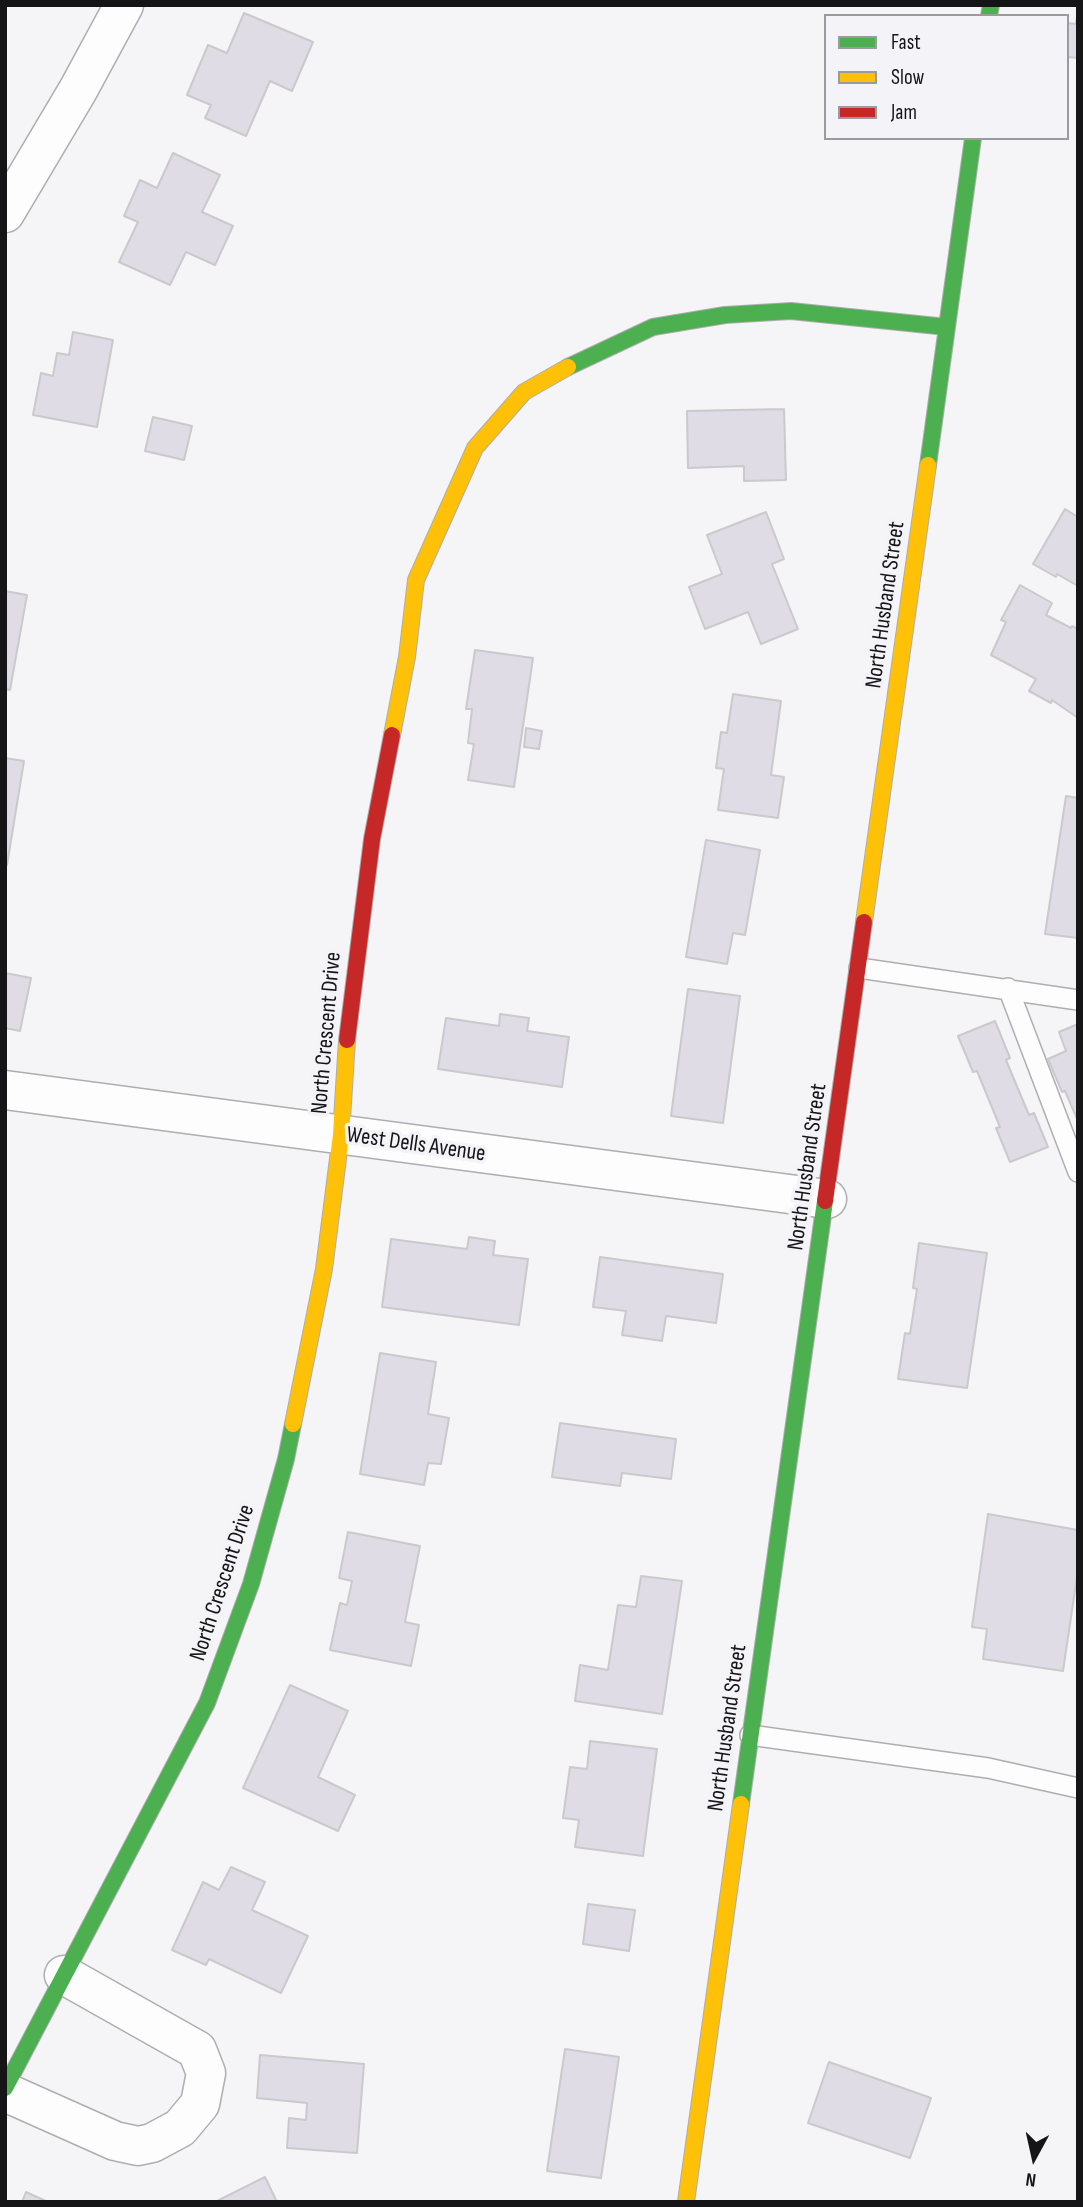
<!DOCTYPE html>
<style>
body{margin:0}
#map{position:relative;width:1083px;height:2207px;overflow:hidden;background:#f5f4f7;font-family:"Sofia Sans Condensed",sans-serif}
canvas{display:block}
.frame{position:absolute;inset:0;border:7px solid #151416;pointer-events:none}
.legend{position:absolute;left:824px;top:14px;width:245px;height:126px;box-sizing:border-box;background:#f4f3f8;border:2px solid #9b9a9e;margin:0;padding:9px 12px;list-style:none;font-size:21px;color:#151416}
.legend li{display:flex;align-items:center;gap:14px;height:35px}
.legend b{width:35px;border:2px solid #9b9a9e}
.north{position:absolute;left:999px;top:2123px;width:70px;height:70px;-webkit-text-stroke:5px #f4f3f8;paint-order:stroke;rotate:188deg;font-size:19px;font-weight:700;line-height:28px;text-align:center;color:#151416}
.north::after{content:'';display:block;margin:auto;width:24px;height:32px;background:#151416;clip-path:polygon(50% 0,100% 100%,50% 72%,0 100%)}
</style>
<div id="map">
<canvas width="1083" height="2207"></canvas>
<div class="frame"></div>
<ul class="legend">
<li><b style="height:9px;background:#4caf50"></b>Fast</li>
<li><b style="height:9px;background:#ffc107"></b>Slow</li>
<li><b style="height:9px;background:#c62828"></b>Jam</li>
</ul>
<div class="north">N</div>
</div>
<script>
const ctx = document.querySelector('canvas').getContext('2d');
ctx.lineJoin = 'round';
function fill(path, color) { ctx.fillStyle = color; ctx.fill(path, 'evenodd'); }
const poly = rows => new Path2D(rows.map(r => 'M' + r).join(''));
function stroke(path, color, width, dash) { ctx.strokeStyle = color; ctx.lineWidth = width; ctx.lineCap = dash ? 'butt' : 'round'; ctx.setLineDash(dash || []); ctx.stroke(path); }
function write(font, color, halo, rows, align = 'center') {
  ctx.font = font + ' "Sofia Sans Condensed",sans-serif'; ctx.lineWidth = 7; ctx.setLineDash([]); ctx.textBaseline = 'middle'; ctx.strokeStyle = halo; ctx.fillStyle = color; for (const [text, x, y, turn = 0] of rows) {
    ctx.save(); ctx.translate(x, y); ctx.rotate((+turn || 0) * Math.PI / 180); ctx.textAlign = isNaN(turn) ? turn : align; if (halo) ctx.strokeText(text, 0, 0); ctx.fillText(text, 0, 0); ctx.restore();
  }
}
const building = poly([
 [1078,7,1078,58,1067,57,1068,23,1076,24,1078,7],
 [244,13,313,42,292,91,270,81,246,136,205,118,211,105,187,95,208,45,227,53,244,13],
 [173,153,220,175,202,212,233,226,215,265,186,252,170,285,119,262,138,222,124,216,140,180,157,188,173,153],
 [73,332,113,340,97,427,33,415,41,373,53,376,57,353,69,355,73,332],
 [784,409,786,480,744,481,744,466,688,468,687,411,784,409],
 [153,417,192,426,184,460,145,451,153,417],
 [1065,509,1078,517,1078,586,1057,574,1056,577,1033,564,1065,509],
 [766,512,784,559,772,564,798,629,761,644,748,612,705,629,689,587,722,574,707,535,766,512],
 [1020,585,1052,603,1046,615,1071,628,1072,626,1078,629,1078,718,1052,700,1051,703,1029,691,1036,679,991,655,1006,622,1001,620,1020,585],
 [5,591,27,595,10,690,5,689,5,591],
 [475,650,533,658,514,787,468,780,474,744,468,743,472,709,466,709,475,650],
 [733,694,781,701,771,775,784,777,778,818,718,810,724,769,716,768,721,732,727,733,733,694],
 [526,728,542,731,539,749,524,747,526,728],
 [5,758,24,761,7,865,5,865,5,758],
 [1066,796,1078,798,1078,938,1045,934,1066,796],
 [706,840,760,850,745,935,733,933,727,964,686,957,706,840],
 [5,973,31,978,20,1031,5,1028,5,973],
 [688,989,740,996,723,1123,671,1116,688,989],
 [500,1014,529,1018,527,1031,569,1037,562,1087,438,1069,446,1018,499,1026,500,1014],
 [995,1021,1010,1058,1006,1060,1029,1115,1034,1113,1048,1147,1010,1162,996,1128,1000,1127,977,1071,973,1072,958,1036,995,1021],
 [1078,1024,1078,1121,1065,1091,1062,1092,1048,1059,1066,1051,1059,1032,1078,1024],
 [469,1237,495,1241,493,1255,528,1259,519,1325,382,1307,391,1239,467,1249,469,1237],
 [919,1243,987,1253,967,1388,898,1379,905,1333,910,1334,917,1289,913,1288,919,1243],
 [600,1257,723,1274,716,1323,666,1316,662,1341,622,1335,626,1311,593,1307,600,1257],
 [380,1353,436,1362,428,1414,449,1418,441,1464,428,1463,424,1485,360,1474,380,1353],
 [560,1423,676,1439,671,1479,622,1473,620,1486,552,1477,560,1423],
 [988,1514,1078,1530,1078,1570,1063,1671,983,1659,987,1629,972,1627,988,1514],
 [348,1532,420,1546,405,1622,419,1625,411,1666,330,1650,340,1603,347,1605,352,1581,339,1578,348,1532],
 [641,1576,682,1581,662,1714,575,1701,580,1665,608,1670,618,1605,636,1607,641,1576],
 [290,1685,348,1711,318,1777,355,1795,338,1831,243,1788,290,1685],
 [590,1741,657,1749,643,1856,575,1847,579,1820,563,1818,570,1767,587,1769,590,1741],
 [231,1867,265,1882,252,1910,308,1936,281,1993,209,1959,206,1965,172,1950,203,1882,219,1890,231,1867],
 [588,1904,635,1910,629,1951,583,1944,588,1904],
 [565,2049,619,2057,601,2178,547,2171,565,2049],
 [260,2055,364,2064,357,2153,287,2148,289,2118,306,2120,307,2103,257,2098,260,2055],
 [829,2062,931,2098,910,2158,808,2123,829,2062],
 [265,2177,277,2202,215,2202,265,2177],
 [26,2192,48,2202,22,2202,26,2192]
]);
fill(building, '#dfdce5');
stroke(building, '#cac9cc', 2);
const lane = poly([
 [859,968,1078,1000],
 [1008,988,1078,1172],
 [750,1735,988,1768,1078,1788]
]);
const street = poly([
 [5,213,78,90,124,5],
 [5,1090,827,1199],
 [5,2092,115,2141,138,2146,152,2143,180,2128,200,2104,206,2073,197,2050,64,1975]
]);
const fast = poly([
 [989,16,991,5],
 [568,367,653,327,725,315,791,311,947,327],
 [928,465,973,138],
 [741,1804,825,1201],
 [5,2088,207,1703,251,1584,286,1459,293,1424]
]);
const slow = poly([
 [392,735,407,657,416,580,475,448,524,392,568,367],
 [864,922,928,465],
 [293,1424,324,1269,341,1135,347,1040],
 [686,2202,741,1804]
]);
const jam = poly([
 [347,1040,372,839,392,735],
 [825,1201,864,922]
]);
stroke(lane, '#aeadb0', 22);
stroke(street, '#aeadb0', 41);
stroke(fast, '#aeadb0', 18);
stroke(slow, '#aeadb0', 18);
stroke(jam, '#aeadb0', 18);
stroke(lane, '#fefdfe', 19);
stroke(street, '#fefdfe', 38);
stroke(fast, '#4caf50', 16);
stroke(slow, '#ffc107', 16);
stroke(jam, '#c62828', 16);
write('23px', '#151416', '#f4f3f8', [
 ["North Husband Street",886,605,-82],
 ["North Crescent Drive",327,1033,-85],
 ["West Dells Avenue",416,1145,8],
 ["North Husband Street",808,1167,-82],
 ["North Crescent Drive",223,1583,-72],
 ["North Husband Street",728,1728,-82]
]);
</script>
